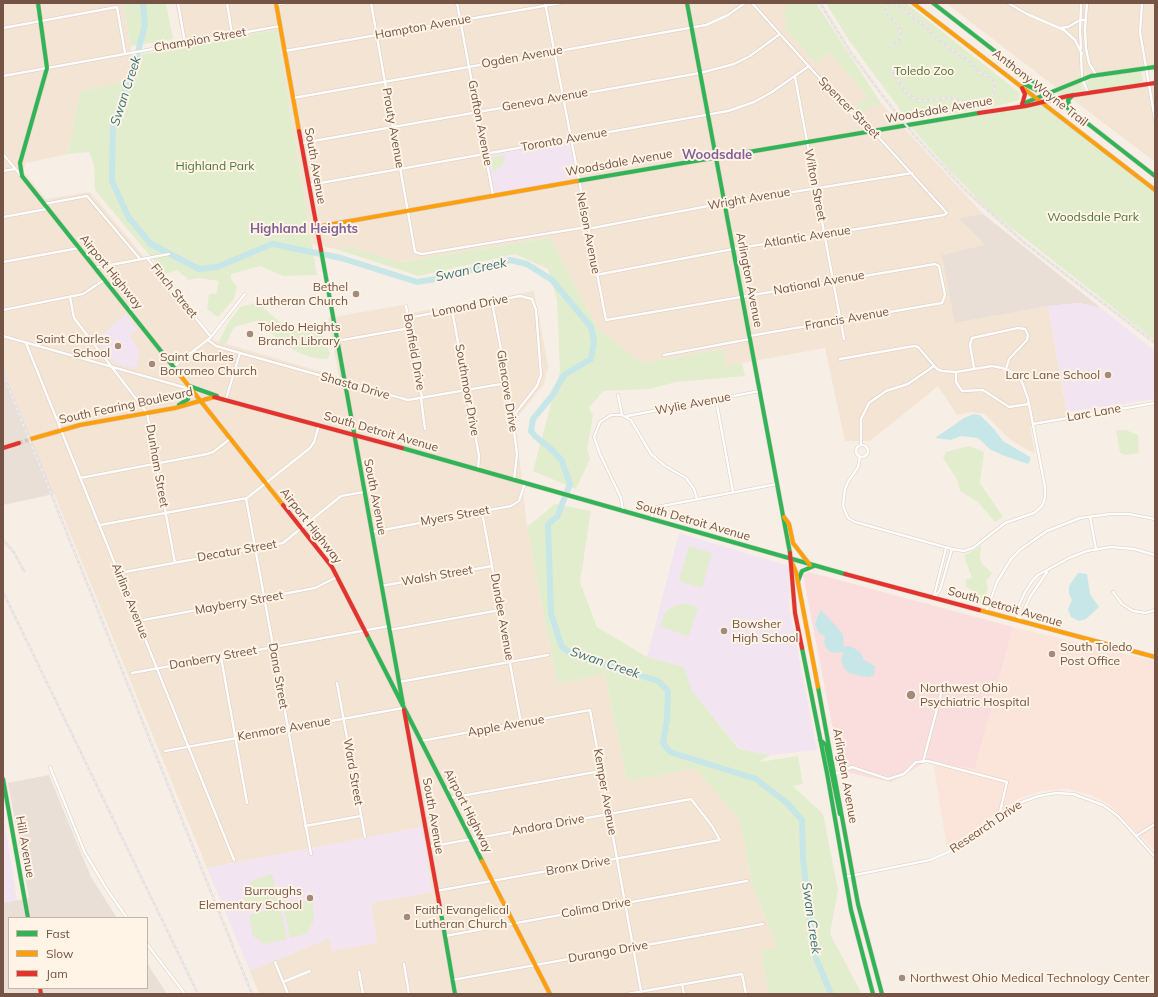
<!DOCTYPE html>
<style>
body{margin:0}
#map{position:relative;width:1158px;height:997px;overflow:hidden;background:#f7efe5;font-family:Mulish,sans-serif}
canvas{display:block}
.frame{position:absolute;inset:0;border:4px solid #755445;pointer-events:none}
.legend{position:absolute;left:8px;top:917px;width:140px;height:72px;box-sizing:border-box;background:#fff4e6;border:1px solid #c8b4a6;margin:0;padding:5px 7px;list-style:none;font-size:12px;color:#755445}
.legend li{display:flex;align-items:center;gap:8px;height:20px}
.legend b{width:20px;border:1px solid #c8b4a6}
</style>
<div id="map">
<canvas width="1158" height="997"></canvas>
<div class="frame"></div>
<ul class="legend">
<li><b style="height:5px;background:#30b455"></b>Fast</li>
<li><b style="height:5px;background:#ff9f0a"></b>Slow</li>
<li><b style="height:5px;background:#e5322d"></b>Jam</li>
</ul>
</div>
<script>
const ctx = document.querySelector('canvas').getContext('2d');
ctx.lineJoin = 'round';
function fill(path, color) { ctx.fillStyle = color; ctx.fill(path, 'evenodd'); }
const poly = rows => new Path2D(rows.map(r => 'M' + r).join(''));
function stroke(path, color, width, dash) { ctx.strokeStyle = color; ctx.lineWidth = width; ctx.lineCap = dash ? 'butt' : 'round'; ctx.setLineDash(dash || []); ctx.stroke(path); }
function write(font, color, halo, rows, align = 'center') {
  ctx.font = font + ' Mulish,sans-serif'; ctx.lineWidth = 4; ctx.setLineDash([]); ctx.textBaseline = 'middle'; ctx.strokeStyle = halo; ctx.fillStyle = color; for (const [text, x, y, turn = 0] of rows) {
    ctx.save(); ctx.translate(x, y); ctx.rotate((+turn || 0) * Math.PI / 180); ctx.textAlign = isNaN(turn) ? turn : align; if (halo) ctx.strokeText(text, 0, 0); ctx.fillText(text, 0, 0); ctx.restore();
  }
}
fill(poly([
 [3,3,123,3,137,80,80,91,68,154,26,163,23,171,46,199,90,192,213,340,339,377,328,318,403,305,406,314,534,291,548,366,544,384,515,420,527,527,557,684,605,674,627,781,695,768,740,820,752,884,777,947,761,951,769,994,259,994,250,971,330,938,332,951,377,943,371,903,432,892,422,827,207,868,3,369],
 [175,3,784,3,788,7,788,21,783,26,816,63,829,52,868,97,852,110,873,103,877,106,881,103,983,214,958,218,985,245,955,323,1048,306,1068,420,1030,426,1035,454,1009,439,985,414,972,412,957,415,938,386,870,441,845,441,825,348,726,366,723,349,642,363,598,329,550,238,399,262,312,244,277,30,184,46],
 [946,3,1155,3,1155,67,1091,76,1058,89],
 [1155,83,1155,162,1068,96]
]), '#f3e4d4');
fill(poly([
 [1013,627,1155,661,1155,851,1110,805,1091,795,1067,789,1042,791,1020,798,947,848,933,763,975,769]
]), '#fbe5da');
fill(poly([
 [983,214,1101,308,1079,303,1048,306,955,323,942,255,985,245,958,218],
 [3,369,54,494,3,505],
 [49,775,91,877,117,918,9,918,9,988,147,988,147,963,167,994,3,994,3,903,29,898,8,783]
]), '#e9dfd7');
fill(poly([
 [571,139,578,181,493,195,485,154],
 [1079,303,1101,308,1155,351,1155,399,1067,412,1048,306],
 [126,314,137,330,130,336,140,352,136,368,116,364,96,339],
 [679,533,789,566,789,606,817,750,770,755,740,749,692,691,684,667,647,657],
 [3,813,17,900,3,903],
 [422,827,432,892,371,903,377,943,332,951,330,938,250,971,207,868]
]), '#f2e4f0');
fill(poly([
 [809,572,1013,627,975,769,926,762,891,782,841,771,803,575]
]), '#fadedd');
fill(poly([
 [123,3,166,3,173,39,131,46],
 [784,3,816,3,881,103,877,106,873,103,859,116,852,110,868,97,829,52,816,63,783,26,788,21,782,13,788,7],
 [826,3,906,3,1020,93,1019,100,1001,105,951,114,906,118,848,39],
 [277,30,317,275,283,276,260,266,231,274,231,279,237,287,234,299,218,317,207,309,209,294,216,294,219,281,198,278,189,280,177,270,165,274,95,190,94,165,89,152,68,154,80,91,136,80,132,56],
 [1138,71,1141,72,1143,81,1139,84,1091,91,1088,90,1085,84,1091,78],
 [1080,82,1084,91,1060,96,1055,92],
 [1043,103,1155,190,1154,340,990,211,949,170,909,125],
 [505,155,503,164,493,172,491,158],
 [550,238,598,329,642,363,723,349,726,366,742,363,745,376,676,382,650,389,603,391,589,408,593,415,587,449,590,459,576,489,533,471,560,371,557,299,548,269,515,254,419,276,336,249,348,247,400,262],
 [255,303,264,308,283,325,299,331,310,330,318,326,330,354,328,359,314,358,299,353,284,344,256,321,234,327,226,344,219,342,227,325,240,307],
 [1116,430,1126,430,1138,435,1139,453,1125,455,1120,453],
 [969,446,984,452,980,483,1003,517,995,522,978,502,960,491,957,479,943,458,946,452],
 [555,504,591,511,580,582,597,627,647,657,684,667,692,691,739,749,770,755,759,762,798,756,803,784,793,786,823,814,838,890,830,934,862,994,769,994,761,951,777,947,752,884,740,820,695,768,627,781,605,674,557,684,527,527],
 [689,546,712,553,702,588,679,581],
 [981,546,980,557,982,564,992,573,986,581,988,589,981,605,973,591,966,587,966,579,972,578,964,556],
 [683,603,698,607,689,635,687,636,660,626,664,614,670,608],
 [272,874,279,902,276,906,247,911,243,894,253,880],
 [312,900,314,920,306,934,290,938,284,911,286,906],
 [277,908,281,911,287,939,265,944,253,936,249,915]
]), '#e2edce');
fill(poly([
 [974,414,980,415,993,428,1003,441,1030,457,1030,461,1028,464,1005,456,991,450,978,438,961,436,951,440,935,438,964,418],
 [1078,573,1087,574,1090,594,1099,607,1086,619,1079,621,1071,617,1068,609,1072,600,1069,594,1069,586],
 [821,610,843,634,844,647,849,646,854,648,861,653,864,660,875,666,874,675,869,677,860,676,849,673,843,667,841,659,844,652,832,653,826,648,824,642,825,636,819,633,815,625,817,618]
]), '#c7e6e7');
stroke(poly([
 [143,3,145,24,136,60,113,125,112,181,129,218,151,244,199,269,217,267,272,244,341,258,417,282,436,279,510,260,527,264,552,280,591,327,594,341,591,359,564,375,552,396,533,419,531,431,535,436,552,450,562,461,570,484,557,517,548,524,551,614,562,647,572,654,658,681,668,691,667,720,663,743,670,752,756,779,787,803,802,820,803,858,812,938,816,958,831,994]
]), '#c7e6e7', 6);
stroke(poly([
 [19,443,31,439]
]), '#d6c8bd', 4, [4, 2]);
const street = poly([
 [178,3,185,43],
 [227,3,232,34],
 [371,3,415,252,422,254,587,227],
 [457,3,493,195],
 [545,3,606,320,935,264,939,266,945,295,942,303,749,336],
 [1008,3,1027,14,1064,30,1075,40,1082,54],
 [1087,3,1085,30,1086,48,1089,63,1096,75],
 [1142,3,1140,32,1155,120],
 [276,5,286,3],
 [3,28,117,7,125,53],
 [1060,28,1068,27,1080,20,1085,20],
 [1081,48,1080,31,1081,3],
 [285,51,561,3],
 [1081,53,1082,79,1088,92],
 [3,76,280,26],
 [795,77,844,339],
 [293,98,706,25,728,15,745,3],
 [302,143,700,73,734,64,750,56,780,34],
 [3,154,22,177],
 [3,171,15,169],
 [309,185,728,111,754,102,772,92,809,66],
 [44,204,87,196,140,259],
 [3,217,47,209],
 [587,229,724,203,912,173],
 [147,258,211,337],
 [3,262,79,248],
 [94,268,169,254],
 [596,275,733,249,944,215,947,213,873,131,849,111,752,3],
 [70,297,74,318,147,413,175,563],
 [492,302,509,393,517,454,514,480],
 [406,306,422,398],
 [3,310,83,294,104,280],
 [452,310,479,456,478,470],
 [408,318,520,296,532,299,536,310,541,375,537,386,511,419],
 [3,336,190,389],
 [208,340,216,346,240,353,408,400,507,383],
 [337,341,410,328],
 [26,343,234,860],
 [664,355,750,339],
 [840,359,914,346,918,347,937,369,942,371,956,372,992,366,1002,368,1012,372,1022,382,1028,399,1045,487,1045,498,1042,506,1034,513,1005,523,973,548,964,551,952,549,855,522,848,518,843,506,845,489,848,482,858,467,860,457],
 [173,367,211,337,245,294],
 [974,368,970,345,972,338,1018,328,1025,329,1028,335,1027,340,1009,359,1006,369],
 [956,372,956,382,962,391,983,390,1009,407,1029,404],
 [618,395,622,415],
 [421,398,425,429],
 [226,399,240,353],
 [716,400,733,492],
 [627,416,760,391],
 [1033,424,1155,403],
 '856 451a6 6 0 1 1 12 0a6 6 0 1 1-12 0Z',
 [861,445,861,419,869,403,886,391,908,384,934,366],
 [80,478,207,454,213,452,230,439],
 [246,498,311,854],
 [623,511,621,498,600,454,594,437,600,422,611,415,622,415,631,420,651,454,665,466,686,478,694,489,697,499],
 [482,512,521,723],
 [1090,517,1096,549],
 [651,519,654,509,657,507,777,484],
 [100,525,247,498,310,448,314,442,319,425],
 [372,532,511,506,519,501,525,483],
 [119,573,283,543,341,496,364,492],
 [381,586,492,566],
 [1113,592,1122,604,1133,611,1146,613,1155,610],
 [934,596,946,548],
 [934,598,940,590,952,549],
 [986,612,997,582,1011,559,1021,549,1047,531,1080,518,1110,514,1129,514,1155,519],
 [138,621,315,588,337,577],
 [1019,621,1016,612,1025,592,1033,580,1038,575,1069,558,1087,551,1111,547,1134,549,1155,555],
 [1019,621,1030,597,1047,572],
 [389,630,500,610],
 [221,657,247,803],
 [132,673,389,626],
 [399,682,548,655],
 [337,683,365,837],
 [421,741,590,710,641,991],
 [165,751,403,708],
 [923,762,943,686],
 [50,767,85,853,108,891,127,918],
 [835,774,852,767,888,779,904,774,916,762,928,761,1007,782,999,816],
 [450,798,601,771],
 [305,826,361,816],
 [1136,836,1155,824],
 [428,847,691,799,712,826,720,840,436,891],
 [845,877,930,860,955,849,1019,803,1039,796,1056,793,1073,794,1103,805,1118,816,1155,857],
 [445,936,747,881],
 [147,944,185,994],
 [275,962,288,994],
 [404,964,409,994],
 [359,972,363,994],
 [452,980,763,924],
 [283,982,310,971],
 [682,984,684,994],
 [627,994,742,974,746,994]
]);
const fast = poly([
 [38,3,47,68,20,163,22,176,180,375],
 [687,3,790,553],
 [933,3,1155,176],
 [1024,84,1051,97],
 [1022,104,1091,76,1155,67],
 [1070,110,1068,100,1073,95],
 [577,181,979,113],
 [321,250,403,704],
 [189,386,217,396],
 [179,405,188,399,190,389],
 [402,448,845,574],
 [798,581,802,571,814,566],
 [367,635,482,861],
 [802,648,827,773,851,910,873,994],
 [818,687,858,904,882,994],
 [820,740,826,745,840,814],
 [3,779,28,918],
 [441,913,455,994]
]);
const slow = poly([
 [276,3,299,131],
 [913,3,1155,190],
 [316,227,577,181],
 [180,375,283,505],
 [31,439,80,425,175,408,214,397],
 [784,517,789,524,793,543,810,565],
 [792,563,796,572,818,687],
 [979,610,1155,657],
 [482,861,550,994]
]);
const jam = poly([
 [1022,88,1025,94,1022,105],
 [979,113,1026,106,1068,96,1155,83],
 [299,131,321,250],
 [214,397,402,448],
 [3,448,19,443],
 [283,505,332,567,367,635],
 [790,553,795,613,802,648],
 [845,574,979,610],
 [404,710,441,913],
 [40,988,41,994]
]);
stroke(street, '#d8ccc4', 3.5);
stroke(fast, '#d6cbc2', 5);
stroke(slow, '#d6cbc2', 5);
stroke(jam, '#d6cbc2', 5);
stroke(street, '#fefdfb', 2.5);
stroke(fast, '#30b455', 4);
stroke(slow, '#ff9f0a', 4);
stroke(jam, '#e5322d', 4);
const rail = poly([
 [820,3,851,53,882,95,914,135,964,189,1026,244,1155,343],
 [891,46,899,40,901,35,900,29,885,11,888,5,895,3,927,28,937,39,970,62,979,72,989,77,993,81,995,89,991,99,984,103,974,104,947,98,920,101,907,94,891,70],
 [3,374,252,994],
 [3,540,13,551,24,571],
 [3,592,198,994]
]);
stroke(rail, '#e3e0e3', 2.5);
stroke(rail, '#fff4e6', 1, [3]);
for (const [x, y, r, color] of [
 [356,294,4,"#a28a7d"],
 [250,334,4,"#a28a7d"],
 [118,346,4,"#a28a7d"],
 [152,364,4,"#a28a7d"],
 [1108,375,4,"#a28a7d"],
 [724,631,4,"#a28a7d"],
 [1052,654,4,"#a28a7d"],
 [911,695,5,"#a28a7d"],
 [310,898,4,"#a28a7d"],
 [407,917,4,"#a28a7d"],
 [902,978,4,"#a28a7d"]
]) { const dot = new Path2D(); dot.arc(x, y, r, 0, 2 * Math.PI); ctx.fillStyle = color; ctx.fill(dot); stroke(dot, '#fff4e6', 1.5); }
write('12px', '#755445', '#fff4e6', [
 ["Hampton Avenue",423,27,-10],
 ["Champion Street",200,40,-10],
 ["Ogden Avenue",522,57,-10],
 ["Anthony Wayne Trail",1040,88,38],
 ["Geneva Avenue",545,100,-10],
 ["Spencer Street",849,108,45],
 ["Woodsdale Avenue",939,110,-10],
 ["Grafton Avenue",480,123,79],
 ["Prouty Avenue",393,128,80],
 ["Toronto Avenue",564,140,-10],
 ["Woodsdale Avenue",619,163,-10],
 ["South Avenue",315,166,80],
 ["Wilton Street",815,185,79],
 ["Wright Avenue",749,199,-10],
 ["Nelson Avenue",588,233,79],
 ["Atlantic Avenue",807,237,-9],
 ["Airport Highway",111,272,51],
 ["Arlington Avenue",749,280,79],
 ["National Avenue",819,283,-10],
 ["Finch Street",174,291,51],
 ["Lomond Drive",470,306,-11],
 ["Francis Avenue",847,319,-10],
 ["Bonfield Drive",414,352,80],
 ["Shasta Drive",355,386,16],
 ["Southmoor Drive",467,390,80],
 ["Glencove Drive",507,391,81],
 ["Wylie Avenue",693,404,-11],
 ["South Fearing Boulevard",126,406,-12],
 ["Larc Lane",1094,413,-10],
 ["South Detroit Avenue",381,432,16],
 ["Dunham Street",157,466,80],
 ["South Avenue",375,497,79],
 ["Myers Street",455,516,-10],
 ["South Detroit Avenue",693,521,16],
 ["Airport Highway",311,526,52],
 ["Decatur Street",237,551,-10],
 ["Walsh Street",437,576,-10],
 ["Airline Avenue",130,601,68],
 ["Mayberry Street",239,603,-10],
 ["South Detroit Avenue",1005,607,16],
 ["Dundee Avenue",502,617,80],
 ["Danberry Street",213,658,-10],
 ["Dana Street",278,676,80],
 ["Apple Avenue",506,726,-10],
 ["Kenmore Avenue",284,729,-10],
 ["Ward Street",353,772,80],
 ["Arlington Avenue",845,776,80],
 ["Kemper Avenue",605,792,80],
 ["Airport Highway",468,811,63],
 ["South Avenue",433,816,80],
 ["Andora Drive",548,825,-10],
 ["Research Drive",986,827,-34],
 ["Hill Avenue",25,847,80],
 ["Bronx Drive",578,866,-10],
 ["Colima Drive",596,908,-10],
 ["Durango Drive",608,952,-10]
]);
write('12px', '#4d763a', '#fff4e6', [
 ["Toledo Zoo",924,71],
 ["Highland Park",215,166],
 ["Woodsdale Park",1093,217]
]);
write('12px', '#755445', '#fff4e6', [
 ["Bethel",348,287,"right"],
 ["Lutheran Church",348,301,"right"],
 ["Toledo Heights",258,327],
 ["Branch Library",258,341],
 ["Saint Charles",110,339,"right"],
 ["School",110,353,"right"],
 ["Saint Charles",160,357],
 ["Borromeo Church",160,371],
 ["Larc Lane School",1100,375,"right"],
 ["Bowsher",732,624],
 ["High School",732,638],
 ["South Toledo",1060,647],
 ["Post Office",1060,661],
 ["Northwest Ohio",920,688],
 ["Psychiatric Hospital",920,702],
 ["Burroughs",302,891,"right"],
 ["Elementary School",302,905,"right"],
 ["Faith Evangelical",415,910],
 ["Lutheran Church",415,924],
 ["Northwest Ohio Medical Technology Center",910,978]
], 'left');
write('italic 13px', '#38737c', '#fff4e6', [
 ["Swan Creek",126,91,-72],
 ["Swan Creek",471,270,-12],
 ["Swan Creek",605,663,19],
 ["Swan Creek",811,918,82]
]);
write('bold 13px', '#846099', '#fff4e6', [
 ["Woodsdale",717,155],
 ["Highland Heights",304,229]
]);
</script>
